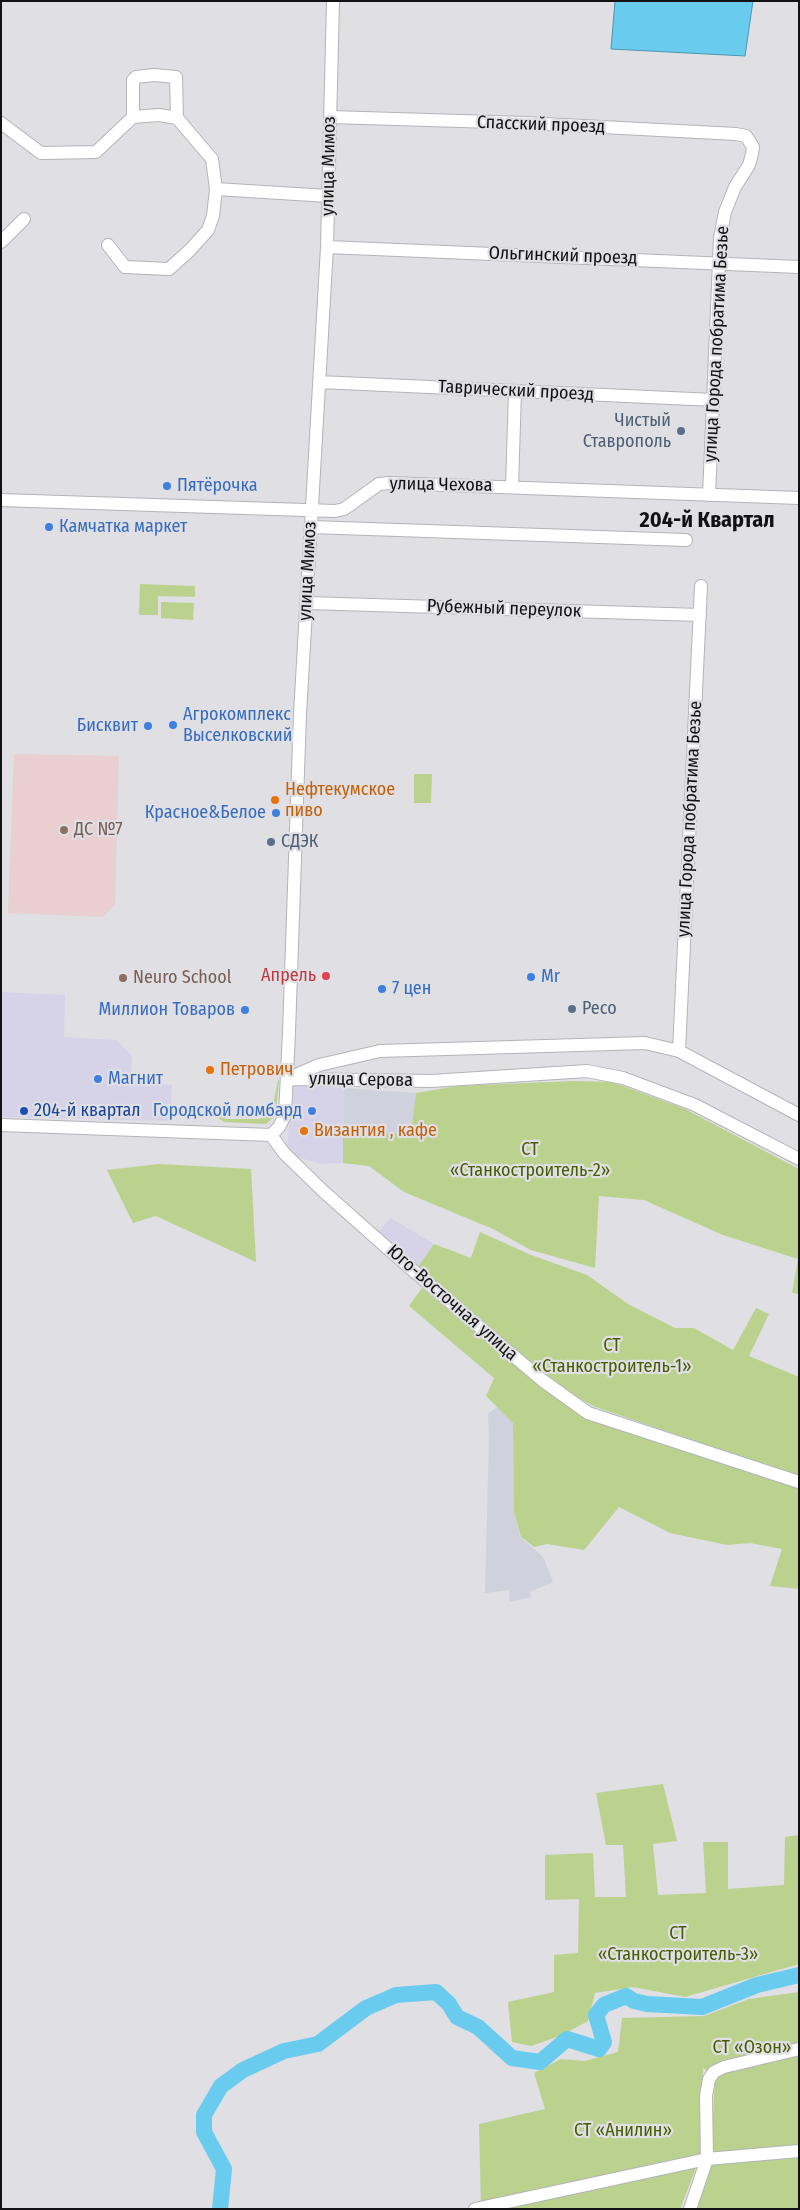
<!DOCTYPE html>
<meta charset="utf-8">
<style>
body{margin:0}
#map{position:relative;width:800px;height:2210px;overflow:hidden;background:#dfdfe4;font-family:"Fira Sans Condensed",sans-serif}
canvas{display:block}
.frame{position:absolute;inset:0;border:2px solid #121214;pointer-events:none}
</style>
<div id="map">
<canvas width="800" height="2210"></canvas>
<div class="frame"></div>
</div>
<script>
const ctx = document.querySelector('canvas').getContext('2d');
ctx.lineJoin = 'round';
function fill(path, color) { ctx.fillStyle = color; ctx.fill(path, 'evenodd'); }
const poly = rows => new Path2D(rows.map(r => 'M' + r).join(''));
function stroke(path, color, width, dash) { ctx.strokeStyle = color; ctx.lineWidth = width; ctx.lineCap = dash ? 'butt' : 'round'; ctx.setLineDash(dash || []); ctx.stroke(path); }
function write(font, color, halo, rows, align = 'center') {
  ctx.font = font + ' "Fira Sans Condensed",sans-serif'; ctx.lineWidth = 4.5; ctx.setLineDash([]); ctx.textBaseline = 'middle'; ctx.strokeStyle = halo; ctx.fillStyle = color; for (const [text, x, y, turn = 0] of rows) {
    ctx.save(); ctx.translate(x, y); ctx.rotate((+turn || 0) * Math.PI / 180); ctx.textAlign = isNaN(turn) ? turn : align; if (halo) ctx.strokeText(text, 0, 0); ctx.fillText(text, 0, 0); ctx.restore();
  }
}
fill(poly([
 [1,992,65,995,64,1037,117,1040,132,1056,131,1082,172,1085,170,1121,1,1117],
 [293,1086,344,1088,343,1163,322,1164,293,1156,287,1147],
 [391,1218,434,1244,417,1268,376,1234]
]), '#d6d3e9');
fill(poly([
 [344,1088,416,1093,411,1134,343,1131],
 [497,1407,513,1423,514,1512,520,1537,543,1557,553,1582,530,1592,531,1597,510,1602,509,1590,485,1593,489,1439,488,1414]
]), '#cfd1dc');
fill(poly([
 [14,754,119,756,115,904,103,917,8,913]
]), '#e9cfcf');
fill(poly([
 [140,584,195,586,195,597,158,596,158,615,139,615],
 [161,602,194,603,193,620,161,618],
 [414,774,432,774,431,803,414,803],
 [278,1080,279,1081,276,1111,274,1117,266,1124,224,1122,210,1112,210,1110,214,1110,226,1119,260,1119,273,1106],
 [573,1081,612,1082,685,1109,799,1169,799,1294,792,1293,798,1259,723,1235,644,1200,599,1196,595,1268,531,1250,493,1229,404,1192,369,1166,343,1163,343,1131,411,1134,416,1093,457,1086],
 [159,1164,251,1169,256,1262,156,1216,133,1223,107,1170],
 [480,1232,531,1255,587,1275,628,1304,675,1328,694,1328,733,1350,756,1308,769,1314,749,1356,799,1377,799,1477,593,1406,575,1396,533,1364,417,1268,434,1244,471,1258],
 [422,1288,560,1400,799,1487,799,1589,770,1586,782,1549,750,1543,727,1545,670,1533,619,1507,584,1550,547,1544,534,1547,521,1537,514,1512,513,1423,486,1396,494,1378,409,1306],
 [663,1784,677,1841,653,1844,658,1895,706,1893,703,1842,728,1842,728,1889,784,1885,785,1837,799,1835,799,1964,685,1997,633,1987,595,1993,588,2021,562,2035,531,2046,512,2042,508,2002,554,1992,554,1955,578,1953,579,1899,545,1900,545,1855,593,1853,595,1897,626,1897,623,1845,606,1845,596,1793],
 [799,1992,799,2209,690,2209,711,2159,715,2077,703,2068,700,2158,680,2209,481,2209,479,2124,545,2109,534,2073,561,2059,585,2061,618,2052,622,2018,704,2016,749,1999]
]), '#bbd18e');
const water = poly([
 [615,1,753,1,745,56,611,49,615,1]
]);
fill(water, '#69cbee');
stroke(water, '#4f94ad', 1);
stroke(poly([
 [220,2209,224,2169,204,2132,204,2115,221,2086,243,2070,284,2051,318,2044,366,2008,396,1995,436,1992,449,2004,457,2017,478,2027,512,2058,540,2062,567,2039,599,2049,604,2042,596,2015,604,2005,626,1996,634,2001,647,2004,702,2007,757,1985,799,1975]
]), '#69cbee', 16);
const minor = poly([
 [330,117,526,123,736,134,746,136,753,147,752,154,749,165,735,187,725,212,720,238,709,495],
 [177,118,212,159,216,189,328,196],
 [1,123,41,153,96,152,133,117,159,115,177,118,176,77,154,75,136,77,133,80,133,117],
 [1,242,24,219],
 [108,245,125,267,169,269,190,250,208,230,213,216,216,189],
 [327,247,799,267],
 [319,382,714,400],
 [512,487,515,391],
 [1,500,335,511,344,509,379,484,390,483,799,498],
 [311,527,686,540],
 [307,603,700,615],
 [679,1051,701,586],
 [287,1079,319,1065,380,1051,645,1043,679,1051,799,1115],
 [292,1079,431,1081,587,1071,623,1078,695,1105,799,1159],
 [1,1125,271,1135],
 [271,1135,279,1127,285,1115,289,1032,300,714,327,247,333,1],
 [271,1135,284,1153,323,1191,403,1262,542,1380,588,1413,799,1482],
 [475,2209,707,2159,799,2151],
 [690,2209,707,2159,706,2096,709,2079,714,2072,724,2067,799,2049]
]);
stroke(minor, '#b3b4b8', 14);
stroke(minor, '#fff', 12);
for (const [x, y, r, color] of [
 [681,431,5,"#5c6f8a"],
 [167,486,5,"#3f7fe0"],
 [49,527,5,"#3f7fe0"],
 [173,725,5,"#3f7fe0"],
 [148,726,5,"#3f7fe0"],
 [275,800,5,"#e8710a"],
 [276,813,5,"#3f7fe0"],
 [64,830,5,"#8d6e63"],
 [271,842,5,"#5c6f8a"],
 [326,976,5,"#e0444e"],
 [531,977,5,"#3f7fe0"],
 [123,978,5,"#8d6e63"],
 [382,989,5,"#3f7fe0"],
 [572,1009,5,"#5c6f8a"],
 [245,1010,5,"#3f7fe0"],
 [210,1070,5,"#e8710a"],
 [98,1079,5,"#3f7fe0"],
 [24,1111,5,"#1a4fb4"],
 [312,1111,5,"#3f7fe0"],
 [304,1131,5,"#e8710a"]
]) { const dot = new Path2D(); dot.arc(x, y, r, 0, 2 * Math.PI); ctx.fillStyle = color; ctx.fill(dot); stroke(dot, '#dfdfe4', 2); }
write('18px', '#121214', '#dfdfe4', [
 ["Спасский проезд",541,125,2],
 ["улица Мимоз",329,166,-89],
 ["Ольгинский проезд",563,256,2],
 ["улица Города побратима Безье",717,344,-87],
 ["Таврический проезд",516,391,3],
 ["улица Чехова",441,485,1],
 ["улица Мимоз",308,571,-87],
 ["Рубежный переулок",504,609,2],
 ["улица Города побратима Безье",690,819,-87],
 ["улица Серова",361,1080,1],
 ["Юго-Восточная улица",452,1303,41]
]);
write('18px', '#4e5e75', '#dfdfe4', [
 ["Чистый",671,421,"right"],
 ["Ставрополь",671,442,"right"],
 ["СДЭК",281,842],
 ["Ресо",582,1009]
], 'left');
write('18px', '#366cbe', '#dfdfe4', [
 ["Пятёрочка",177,486],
 ["Камчатка маркет",59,527],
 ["Агрокомплекс",183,715],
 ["Выселковский",183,736],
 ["Бисквит",138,726,"right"],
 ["Красное&Белое",266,813,"right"],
 ["Mr",541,977],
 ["7 цен",392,989],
 ["Миллион Товаров",235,1010,"right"],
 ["Магнит",108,1079],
 ["Городской ломбард",302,1111,"right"]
], 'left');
write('18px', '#c56008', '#dfdfe4', [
 ["Нефтекумское",285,790],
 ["пиво",285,811],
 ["Петрович",220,1070],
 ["Византия , кафе",314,1131]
], 'left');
write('18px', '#785e54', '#dfdfe4', [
 ["ДС №7",74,830],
 ["Neuro School",133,978]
], 'left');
write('18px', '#be3a42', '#dfdfe4', [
 ["Апрель",316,976]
], 'right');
write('18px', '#164399', '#dfdfe4', [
 ["204-й квартал",34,1111]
], 'left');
write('18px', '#485c01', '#dfdfe4', [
 ["СТ",530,1150],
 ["«Станкостроитель-2»",530,1171],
 ["СТ",612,1346],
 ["«Станкостроитель-1»",612,1367],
 ["СТ",678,1934],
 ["«Станкостроитель-3»",678,1955],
 ["СТ «Озон»",752,2048],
 ["СТ «Анилин»",623,2131]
]);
write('bold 22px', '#121214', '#dfdfe4', [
 ["204-й Квартал",707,521]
]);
</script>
